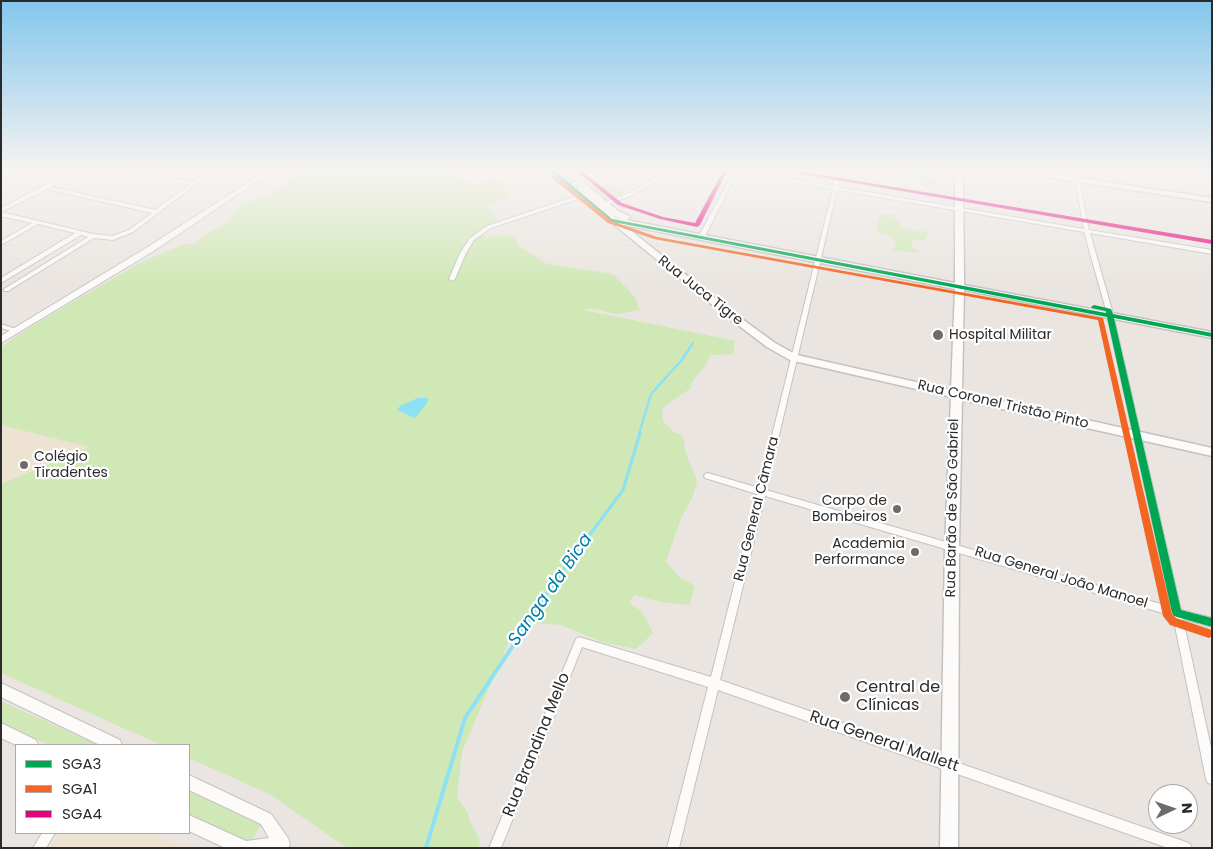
<!DOCTYPE html>
<meta charset="utf-8">
<style>
body{margin:0}
#map{position:relative;width:1213px;height:849px;overflow:hidden;background:#eae5e0;font-family:Poppins,sans-serif}
canvas{display:block}
.frame{position:absolute;inset:0;border:2px solid #2b2b2b;pointer-events:none}
.legend{position:absolute;left:15px;top:744px;width:175px;height:90px;box-sizing:border-box;background:#fff;border:1px solid #aaa;margin:0;padding:6px 9px;list-style:none;font-size:15px;color:#2b2b2b}
.legend li{display:flex;align-items:center;gap:10px;height:25px}
.legend b{width:25px;border:1px solid #aaa}
.north{position:absolute;left:1148px;top:784px;width:50px;height:50px;box-sizing:border-box;background:#fff;border:1px solid #aaa;border-radius:50%;rotate:87deg;font-size:14px;font-weight:700;line-height:20px;text-align:center;color:#2b2b2b}
.north::after{content:'';display:block;margin:auto;width:18px;height:22px;background:#6e6c6a;clip-path:polygon(50% 0,100% 100%,50% 72%,0 100%)}
</style>
<div id="map">
<canvas width="1213" height="849"></canvas>
<div class="frame"></div>
<ul class="legend">
<li><b style="height:6px;background:#00a651"></b>SGA3</li>
<li><b style="height:6px;background:#f26522"></b>SGA1</li>
<li><b style="height:6px;background:#e5007d"></b>SGA4</li>
</ul>
<div class="north">N</div>
</div>
<script>
const ctx = document.querySelector('canvas').getContext('2d');
ctx.lineJoin = 'round';
function fill(path, color) { ctx.fillStyle = color; ctx.fill(path, 'evenodd'); }
const poly = rows => new Path2D(rows.map(r => 'M' + r).join(''));
function stroke(path, color, width, dash) { ctx.strokeStyle = color; ctx.lineWidth = width; ctx.lineCap = dash ? 'butt' : 'round'; ctx.setLineDash(dash || []); ctx.stroke(path); }
function write(font, color, halo, rows, align = 'center') {
  ctx.font = font + ' Poppins,sans-serif'; ctx.lineWidth = 4.5; ctx.setLineDash([]); ctx.textBaseline = 'middle'; ctx.strokeStyle = halo; ctx.fillStyle = color; for (const [text, x, y, turn = 0] of rows) {
    ctx.save(); ctx.translate(x, y); ctx.rotate((+turn || 0) * Math.PI / 180); ctx.textAlign = isNaN(turn) ? turn : align; if (halo) ctx.strokeText(text, 0, 0); ctx.fillText(text, 0, 0); ctx.restore();
  }
}
fill(poly([
 [1,425,91,447,1,484],
 [57,833,153,833,190,848,48,848]
]), '#eee3d3');
fill(poly([
 [312,169,453,169,457,177,468,182,478,183,500,180,506,188,509,197,486,206,498,219,477,233,488,238,498,235,514,237,519,246,547,264,613,274,634,296,640,310,616,314,589,308,584,310,735,341,733,354,710,355,706,365,691,383,691,388,662,408,663,421,674,432,683,436,686,453,697,481,693,496,682,516,666,561,678,576,695,586,689,605,661,602,634,595,630,603,642,612,653,633,636,649,602,642,561,625,517,622,462,752,457,798,467,811,470,822,480,840,479,848,347,848,271,795,189,758,189,745,161,745,1,673,1,484,90,447,1,425,1,347,32,326,143,261,183,245,196,243,211,231,227,223,240,204,270,194,278,190,291,176,305,174],
 [904,169,919,169,928,172,929,180,937,179,936,187,921,186,917,179,906,173],
 [605,184,625,193,604,202,592,191],
 [879,213,893,215,904,228,928,232,925,241,913,239,911,246,921,253,892,250,896,243,890,235,876,231],
 [1,701,98,745,49,745,1,723],
 [189,791,261,825,248,846,189,814]
]), '#cfe8b5');
fill(poly([
 [418,398,428,398,427,403,415,418,397,410,400,406]
]), '#8ce2f4');
stroke(poly([
 [639,434,651,394,681,361,693,343]
]), '#8ce2f4', 2.5);
stroke(poly([
 [531,618,559,576,623,490,640,433]
]), '#8ce2f4', 3);
stroke(poly([
 [426,848,465,718,532,617]
]), '#8ce2f4', 4);
const minor = poly([
 [24,169,30,169,1,183,1,180,24,169],
 [76,169,82,169,51,187,155,210,189,185,119,170,117,169,126,169,192,182,203,176,207,177,195,185,133,232,113,240,94,238,8,291,4,291,4,289,88,237,81,235,1,283,1,278,75,233,38,224,1,245,1,241,32,223,1,216,1,212,93,234,112,236,129,230,152,213,47,189,1,212,1,208,76,169],
 [598,169,603,169,573,187,568,186,598,169],
 [670,169,675,169,633,195,606,205,601,204,629,193,670,169],
 [719,169,739,169,739,171,833,186,838,169,842,169,838,187,1084,229,1073,169,1077,169,1089,230,1212,250,1212,254,1090,233,1112,310,1181,610,1212,618,1212,627,1183,619,1212,752,1212,784,1208,783,1206,779,1173,616,765,496,720,680,1186,842,1190,844,1192,848,1168,848,718,690,679,848,667,848,708,687,582,647,501,848,489,848,576,639,579,637,711,677,757,494,705,478,704,476,705,474,708,473,759,488,833,189,737,173,705,236,704,237,700,237,699,236,733,172,719,169],
 [837,190,1084,232,1106,310,1171,607,766,490,837,190],
 [582,194,584,195,584,197,491,228,474,240,466,253,455,279,452,281,449,279,460,253,470,238,487,226,582,194],
 [1,324,19,330,20,331,17,333,1,328,1,324],
 [42,833,55,833,46,848,33,848,42,833]
]);
const tertiary = poly([
 [269,169,276,169,152,252,1,343,1,336,146,248,269,169],
 [1,683,120,740,122,745,100,745,1,697,1,683],
 [1,723,36,740,38,745,16,745,1,738,1,723],
 [189,775,271,814,288,838,290,844,288,848,225,848,189,831,189,815,246,841,269,838,261,824,189,790,189,775]
]);
const secondary = poly([
 [546,169,554,169,616,218,623,220,612,215,578,187,578,183,584,183,618,211,629,216,630,218,626,220,955,283,955,169,963,169,964,285,1212,332,1212,338,964,290,962,392,1212,448,1212,456,962,400,959,546,958,848,940,848,945,546,951,397,790,360,767,347,721,312,546,169],
 [624,225,955,289,951,390,797,355,775,343,727,308,624,225],
 [1001,169,1019,169,1212,198,1212,202,1005,171,1001,169]
]);
stroke(minor, '#c3c2c2', 2);
stroke(tertiary, '#c3c2c2', 2);
stroke(secondary, '#c3c2c2', 3);
fill(minor, '#fcfbfa');
fill(tertiary, '#fcfbfa');
fill(secondary, '#fcfbfa');
fill(poly([
 [548,169,553,169,612,219,1106,313,1106,311,1092,308,1091,307,1094,305,1111,309,1113,314,1212,333,1212,337,1114,318,1181,610,1212,618,1212,627,1177,617,1174,616,1172,613,1107,317,608,221,548,169]
]), '#00a651');
fill(poly([
 [552,176,556,176,612,221,657,237,1103,318,1172,614,1176,618,1212,630,1212,636,1209,638,1170,625,1163,616,1098,320,654,239,608,223,552,178,552,176]
]), '#f26522');
fill(poly([
 [574,169,579,169,622,203,663,217,695,223,724,169,728,169,700,225,697,227,660,219,618,205,574,169],
 [776,169,786,169,1212,240,1212,244,778,170,776,169]
]), '#e5007d');
const sky = ctx.createLinearGradient(0, 0, 0, 288);
sky.addColorStop(0, '#83c6ed');
sky.addColorStop(0.59, '#f6f3f1');
sky.addColorStop(1, '#f6f3f100');
ctx.fillStyle = sky;
ctx.fillRect(0, 0, 1213, 288);
for (const [x, y, r, color] of [
 [938,335,6,"#6e6c6a"],
 [24,465,5,"#6e6c6a"],
 [897,509,5,"#6e6c6a"],
 [915,552,5,"#6e6c6a"],
 [845,697,6,"#6e6c6a"]
]) { const dot = new Path2D(); dot.arc(x, y, r, 0, 2 * Math.PI); ctx.fillStyle = color; ctx.fill(dot); stroke(dot, '#fff', 2); }
write('14px', '#2b2b2b', '#fff', [
 ["Rua Juca Tigre",700,291,38],
 ["Rua Coronel Tristão Pinto",1003,405,13],
 ["Rua Barão de São Gabriel",953,508,-89],
 ["Rua General Câmara",757,509,-76],
 ["Rua General João Manoel",1061,578,17]
]);
write('14px', '#2b2b2b', '#fff', [
 ["Hospital Militar",949,335],
 ["Colégio",34,457],
 ["Tiradentes",34,473],
 ["Corpo de",887,501,"right"],
 ["Bombeiros",887,517,"right"],
 ["Academia",905,544,"right"],
 ["Performance",905,560,"right"]
], 'left');
write('16px', '#2b2b2b', '#fff', [
 ["Central de",856,688],
 ["Clínicas",856,706]
], 'left');
write('16px', '#2b2b2b', '#fff', [
 ["Rua General Mallett",884,742,19],
 ["Rua Brandina Mello",537,745,-68]
]);
write('italic 18px', '#007faa', '#fff', [
 ["Sanga da Bica",551,590,-55]
]);
</script>
